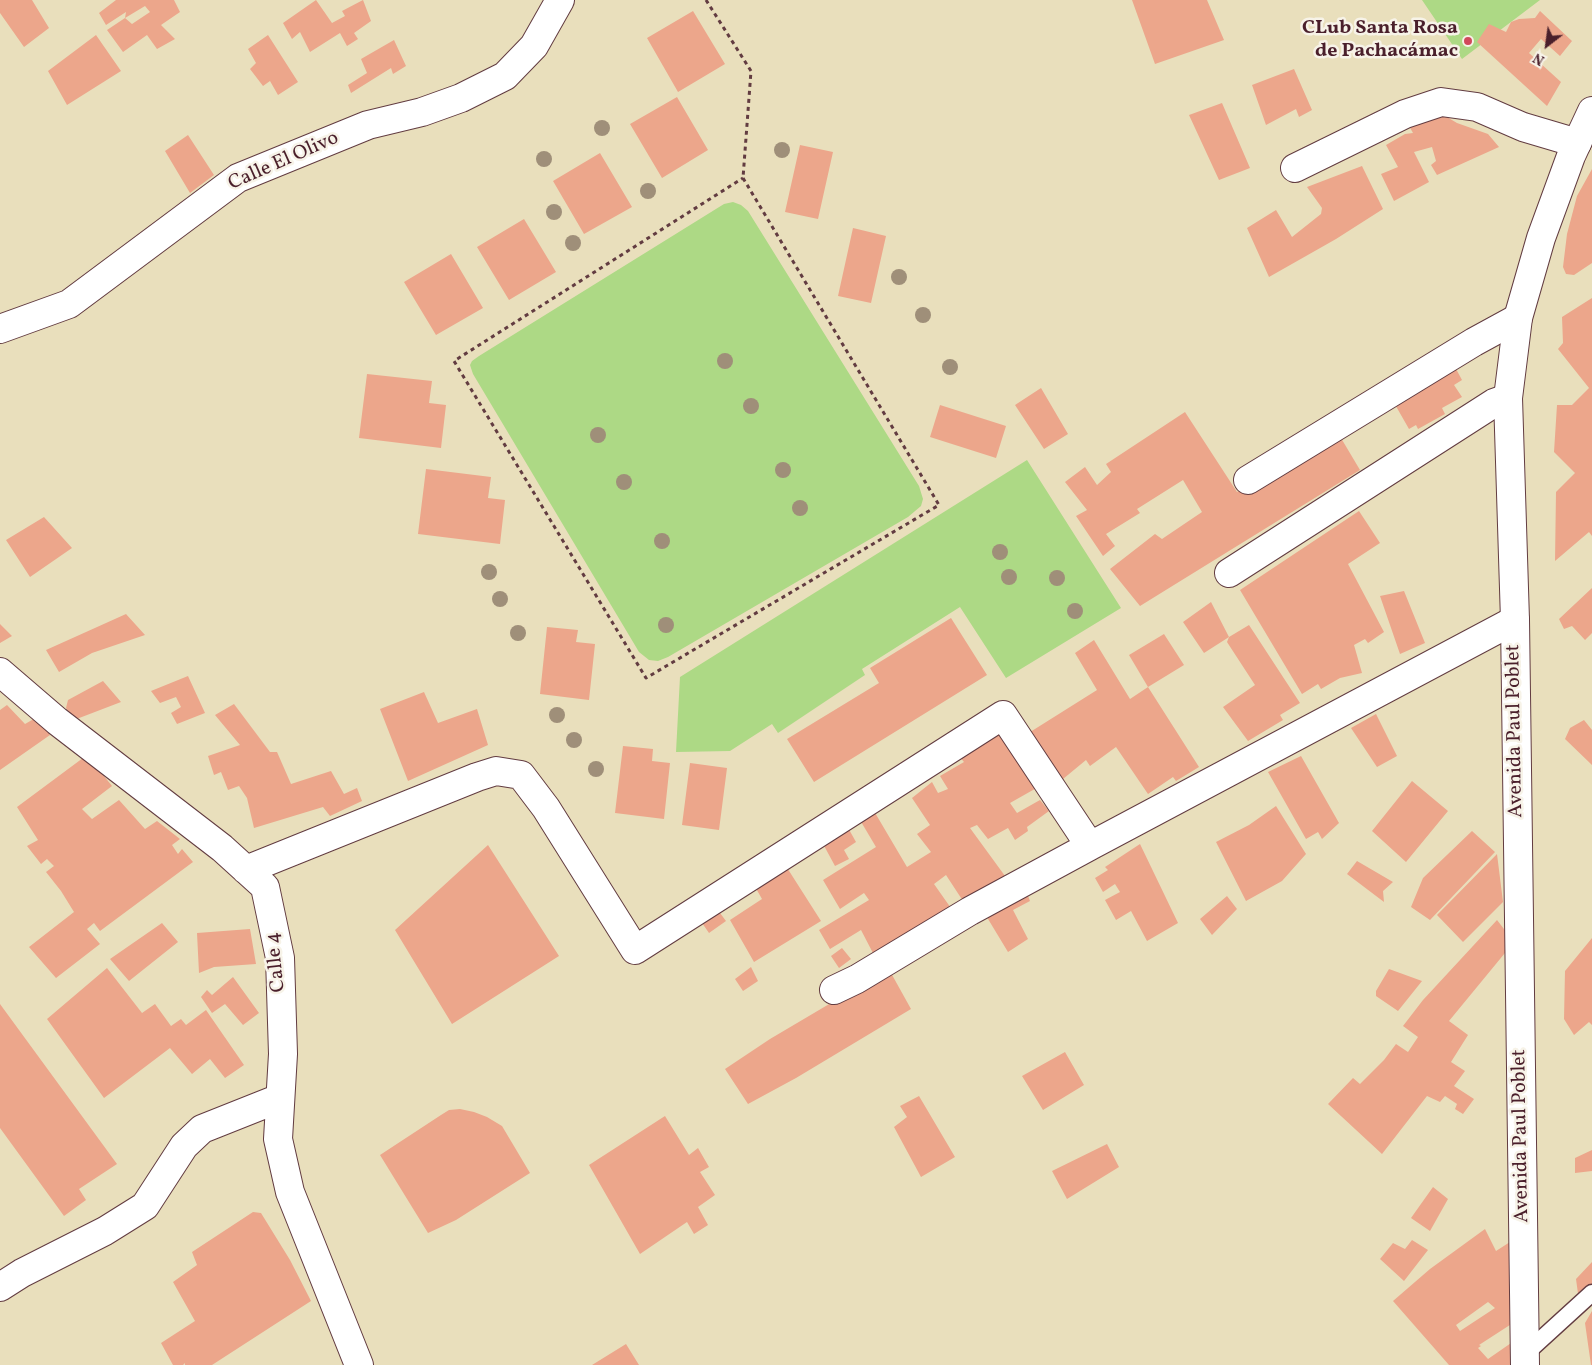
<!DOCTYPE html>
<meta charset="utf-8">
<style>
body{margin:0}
#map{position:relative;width:1592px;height:1365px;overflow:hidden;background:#e9dfbc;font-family:Vollkorn,serif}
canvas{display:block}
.north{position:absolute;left:1522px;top:20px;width:50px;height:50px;-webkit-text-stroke:4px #f7f3e8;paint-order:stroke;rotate:210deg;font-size:14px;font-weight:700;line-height:20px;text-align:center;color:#4a1f2b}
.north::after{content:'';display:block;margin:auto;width:18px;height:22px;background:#4a1f2b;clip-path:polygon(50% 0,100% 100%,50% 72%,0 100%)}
</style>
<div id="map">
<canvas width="1592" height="1365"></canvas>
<div class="north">N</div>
</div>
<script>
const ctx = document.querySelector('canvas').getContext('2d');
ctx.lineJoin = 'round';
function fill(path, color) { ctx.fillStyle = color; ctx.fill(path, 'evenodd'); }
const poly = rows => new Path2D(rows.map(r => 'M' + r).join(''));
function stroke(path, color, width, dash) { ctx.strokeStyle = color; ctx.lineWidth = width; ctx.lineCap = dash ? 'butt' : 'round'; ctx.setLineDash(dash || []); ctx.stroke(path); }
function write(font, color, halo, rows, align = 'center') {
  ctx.font = font + ' Vollkorn,serif'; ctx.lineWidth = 5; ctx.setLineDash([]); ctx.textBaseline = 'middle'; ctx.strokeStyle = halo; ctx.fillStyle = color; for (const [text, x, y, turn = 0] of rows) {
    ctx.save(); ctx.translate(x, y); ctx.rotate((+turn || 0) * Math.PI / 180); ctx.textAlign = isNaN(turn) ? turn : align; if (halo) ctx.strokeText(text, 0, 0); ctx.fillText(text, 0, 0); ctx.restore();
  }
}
fill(poly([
 [1422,0,1540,0,1462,59],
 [733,202,741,205,748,211,919,486,923,499,921,506,908,517,668,657,658,661,649,660,639,652,473,374,470,365,472,361,479,356,724,204],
 [1027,460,1121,608,1006,678,960,607,862,669,865,675,778,733,772,724,730,751,676,752,680,677]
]), '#add985');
fill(poly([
 [0,0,32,0,49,28,24,47,0,13],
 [116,0,174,0,180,12,161,25,175,39,157,49,147,35,123,52,107,30,125,18,126,12,106,25,99,13],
 [145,6,150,12,132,24,125,18],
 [316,0,332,23,345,16,342,11,363,0,371,21,354,33,358,39,347,46,340,33,310,52,300,32,292,39,283,23],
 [1132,0,1207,0,1224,40,1155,64],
 [693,11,725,64,678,92,647,38],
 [1540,11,1572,41,1560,56,1541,39,1529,53,1561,82,1547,106,1477,42,1489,24,1506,32,1511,22,1519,19,1535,18],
 [96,35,121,71,67,105,48,71],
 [268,35,298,82,278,95,270,81,263,86,250,69,256,63,248,49],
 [394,40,406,66,393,74,391,68,351,93,348,85,367,73,361,59],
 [1294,69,1312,110,1299,117,1296,109,1266,125,1252,85],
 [677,97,708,150,662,178,630,124],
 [1222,103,1250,168,1219,180,1189,115],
 [1435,110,1457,123,1488,134,1499,147,1437,175,1431,165,1436,161,1432,147,1414,152,1429,182,1394,201,1381,174,1398,167,1386,145,1405,134,1413,133,1408,124],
 [188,135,214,175,190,193,165,151],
 [800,145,833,152,818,219,785,212],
 [600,153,632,207,584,234,553,181],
 [1362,166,1383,209,1336,239,1269,277,1247,228,1276,210,1292,237,1321,214,1322,208,1307,187],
 [1592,169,1592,263,1574,275,1566,274,1563,267,1567,234,1577,196],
 [524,219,556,272,509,300,477,247],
 [853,228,886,236,871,303,838,296],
 [451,254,483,308,436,335,404,282],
 [1592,298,1592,536,1589,532,1555,561,1556,492,1575,473,1554,452,1557,405,1572,405,1589,388,1558,349,1563,343,1562,317],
 [1455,367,1462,380,1454,385,1462,397,1442,408,1445,414,1418,429,1416,425,1409,429,1393,401],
 [367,374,432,381,429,403,446,405,441,448,359,438],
 [1041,388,1068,434,1044,449,1015,405],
 [940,405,1006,426,996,458,930,437],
 [1185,412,1237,492,1338,433,1360,470,1140,606,1110,569,1155,534,1162,539,1202,512,1183,480,1137,509,1140,513,1106,534,1115,546,1103,556,1076,516,1087,510,1065,482,1085,467,1097,485,1111,472,1106,464],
 [426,469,491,477,488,498,505,500,500,544,418,534],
 [1359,511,1380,543,1348,564,1384,632,1368,643,1365,639,1354,645,1362,673,1340,678,1321,689,1318,684,1302,694,1240,590],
 [44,517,72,548,30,577,6,540],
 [1592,588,1592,633,1585,640,1572,626,1564,629,1559,619],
 [1404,591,1425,643,1400,654,1380,596],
 [1211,602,1229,637,1249,625,1300,703,1280,715,1283,720,1248,741,1223,707,1255,685,1227,642,1229,637,1204,653,1183,622],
 [126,614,145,635,92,653,59,672,46,650],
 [951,618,987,675,814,782,787,739,879,683,870,668],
 [0,624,12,636,0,643],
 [547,627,578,630,576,642,595,644,589,700,540,694],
 [1164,634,1184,665,1148,687,1129,655],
 [1094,640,1130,699,1148,687,1199,767,1176,781,1173,777,1148,794,1116,747,1090,766,1086,760,1063,779,1045,755,1027,734,1097,690,1075,653],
 [188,676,205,713,177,724,171,713,181,707,176,697,160,703,151,691],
 [103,681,121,702,74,720,66,708,68,700],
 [424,692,438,723,477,709,488,745,408,781,380,709],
 [234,704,270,752,277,752,291,784,331,771,344,794,357,788,362,801,330,816,323,807,254,828,247,798,239,786,228,790,221,772,214,775,208,756,240,745,215,715],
 [7,705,25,724,39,716,50,735,0,770,0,710],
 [1376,714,1397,756,1377,767,1351,728],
 [1584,720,1592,730,1592,765,1565,739,1570,728],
 [1000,730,1040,786,1010,803,1017,813,1040,800,1049,811,1027,827,1028,831,1015,840,1008,828,988,839,977,825,970,828,1005,876,963,901,946,875,934,884,953,911,874,955,861,930,830,949,819,930,869,900,864,893,840,909,823,880,876,847,857,815,871,806,907,867,931,852,917,834,930,825,912,798,932,782,938,793,948,789,940,776,964,762,958,755],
 [623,746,653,749,652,761,670,763,664,819,615,813],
 [87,755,112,786,82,809,92,819,119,800,145,829,157,821,180,839,172,845,178,854,182,849,193,862,100,931,94,923,87,929,100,944,56,978,29,947,74,912,61,891,46,872,54,866,47,859,41,864,27,846,38,840,17,807],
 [1301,756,1339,823,1322,839,1318,832,1306,839,1268,772],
 [690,763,727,768,719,830,682,825],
 [1412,781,1448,811,1406,862,1372,831],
 [1276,806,1306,854,1282,881,1246,901,1216,842,1249,825],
 [847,826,856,842,844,850,849,859,835,866,822,842],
 [1472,831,1495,852,1430,920,1411,907,1423,878],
 [1140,844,1178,923,1147,941,1131,911,1116,920,1105,900,1120,892,1115,884,1103,892,1095,878,1108,870,1105,867],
 [488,845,559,956,452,1024,395,930],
 [1497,854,1503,902,1463,942,1437,915],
 [1357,861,1393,882,1383,891,1384,902,1347,874],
 [784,863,821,921,754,962,730,920,762,899,754,885],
 [1026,891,1030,901,1013,910,1028,939,1008,952,985,914],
 [1227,896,1237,909,1212,935,1200,919],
 [717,909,726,921,709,933,700,920],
 [1497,920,1514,942,1449,1021,1468,1035,1451,1062,1465,1071,1454,1086,1474,1099,1463,1114,1455,1109,1457,1104,1445,1096,1440,1102,1427,1096,1382,1154,1328,1104,1353,1078,1360,1084,1384,1060,1396,1044,1408,1052,1418,1037,1403,1026,1423,1000],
 [162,923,178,942,129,981,110,959],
 [250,929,256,964,214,967,199,973,197,933],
 [1592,938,1592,1025,1589,1022,1574,1035,1564,1019,1565,971],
 [842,948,851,959,839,968,831,956],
 [751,967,758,981,743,991,735,979],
 [107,968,142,1013,155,1004,171,1026,181,1019,186,1025,206,1010,244,1065,225,1078,210,1059,192,1074,170,1048,104,1098,47,1019],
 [1389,969,1422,981,1398,1011,1376,996,1376,991],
 [891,973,911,1009,796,1078,748,1104,725,1069,770,1039,836,1000],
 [233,977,259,1013,243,1025,225,1004,212,1013,201,997,207,990,212,995],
 [0,1004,117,1164,79,1189,86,1200,64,1216,0,1128],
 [1065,1052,1084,1085,1043,1110,1022,1076],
 [919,1096,955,1157,921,1177,894,1127,907,1117,900,1106],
 [460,1109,474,1112,487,1117,502,1126,530,1173,456,1220,428,1233,380,1155,441,1115,449,1110],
 [665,1116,689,1155,698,1148,709,1167,700,1172,715,1195,698,1207,708,1225,694,1234,687,1222,640,1254,589,1165],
 [1107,1144,1119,1167,1067,1199,1052,1171],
 [1592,1150,1592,1171,1575,1173,1575,1158],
 [1433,1187,1448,1199,1430,1231,1411,1218],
 [253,1212,261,1213,290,1260,311,1301,212,1365,185,1365,185,1363,183,1365,173,1365,161,1343,195,1321,173,1282,197,1265,192,1252],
 [1485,1229,1496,1251,1510,1242,1513,1323,1479,1345,1481,1346,1478,1348,1488,1359,1514,1341,1520,1365,1449,1365,1393,1301,1430,1269],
 [1488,1302,1495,1308,1460,1331,1456,1325],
 [1412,1240,1428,1250,1404,1281,1380,1259,1393,1243,1405,1249],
 [1592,1262,1592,1286,1579,1301,1576,1279],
 [1592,1311,1592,1365,1591,1365,1585,1323],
 [626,1344,639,1365,592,1365]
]), '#eca68b');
const service = poly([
 [1525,1354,1592,1293]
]);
const minor = poly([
 [1295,168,1405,114,1441,102,1477,107,1523,127,1577,143],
 [0,329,69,304,238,178,368,125,422,112,461,98,505,76,534,46,560,0],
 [1248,480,1474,342,1518,318],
 [1229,573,1494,403,1508,398],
 [0,672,57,721,222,848,265,887,280,958,283,1054,278,1139,290,1192,359,1365],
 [246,870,477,777,496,771,521,775,546,808,635,950,1003,715,1090,846,1515,620],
 [834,990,857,979,970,911,1090,846],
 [0,1287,22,1273,105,1231,145,1206,184,1146,202,1129,280,1098]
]);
const primary = poly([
 [1525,1365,1515,620,1508,398,1518,318,1541,238,1571,156,1592,111]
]);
stroke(service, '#623c41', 19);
stroke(minor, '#623c41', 30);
stroke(primary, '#623c41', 30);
stroke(poly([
 [706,0,751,71,743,178],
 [743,178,939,505,646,678,454,361,743,178]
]), '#623c41', 3, [4, 4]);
stroke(service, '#fff', 16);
stroke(minor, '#fff', 28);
stroke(primary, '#fff', 28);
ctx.fillStyle = '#9f8f79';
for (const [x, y] of [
 [602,128],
 [782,150],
 [544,159],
 [648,191],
 [554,212],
 [573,243],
 [899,277],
 [923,315],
 [725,361],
 [950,367],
 [751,406],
 [598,435],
 [783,470],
 [624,482],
 [800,508],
 [662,541],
 [1000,552],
 [489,572],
 [1009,577],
 [1057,578],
 [500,599],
 [1075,611],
 [666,625],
 [518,633],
 [557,715],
 [574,740],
 [596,769]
]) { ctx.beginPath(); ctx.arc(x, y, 8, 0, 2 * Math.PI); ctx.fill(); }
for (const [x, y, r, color] of [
 [1468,41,5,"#d1495b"]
]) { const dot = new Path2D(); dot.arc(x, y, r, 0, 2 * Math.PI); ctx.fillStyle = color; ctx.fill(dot); stroke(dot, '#f7f3e8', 2); }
write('bold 20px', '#4a1f2b', '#f7f3e8', [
 ["CLub Santa Rosa",1458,29],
 ["de Pachacámac",1458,52]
], 'right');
write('20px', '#4a1f2b', '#f7f3e8', [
 ["Calle El Olivo",284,162,-24],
 ["Avenida Paul Poblet",1516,731,-91],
 ["Calle 4",277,962,-96],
 ["Avenida Paul Poblet",1522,1136,-91]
]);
</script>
